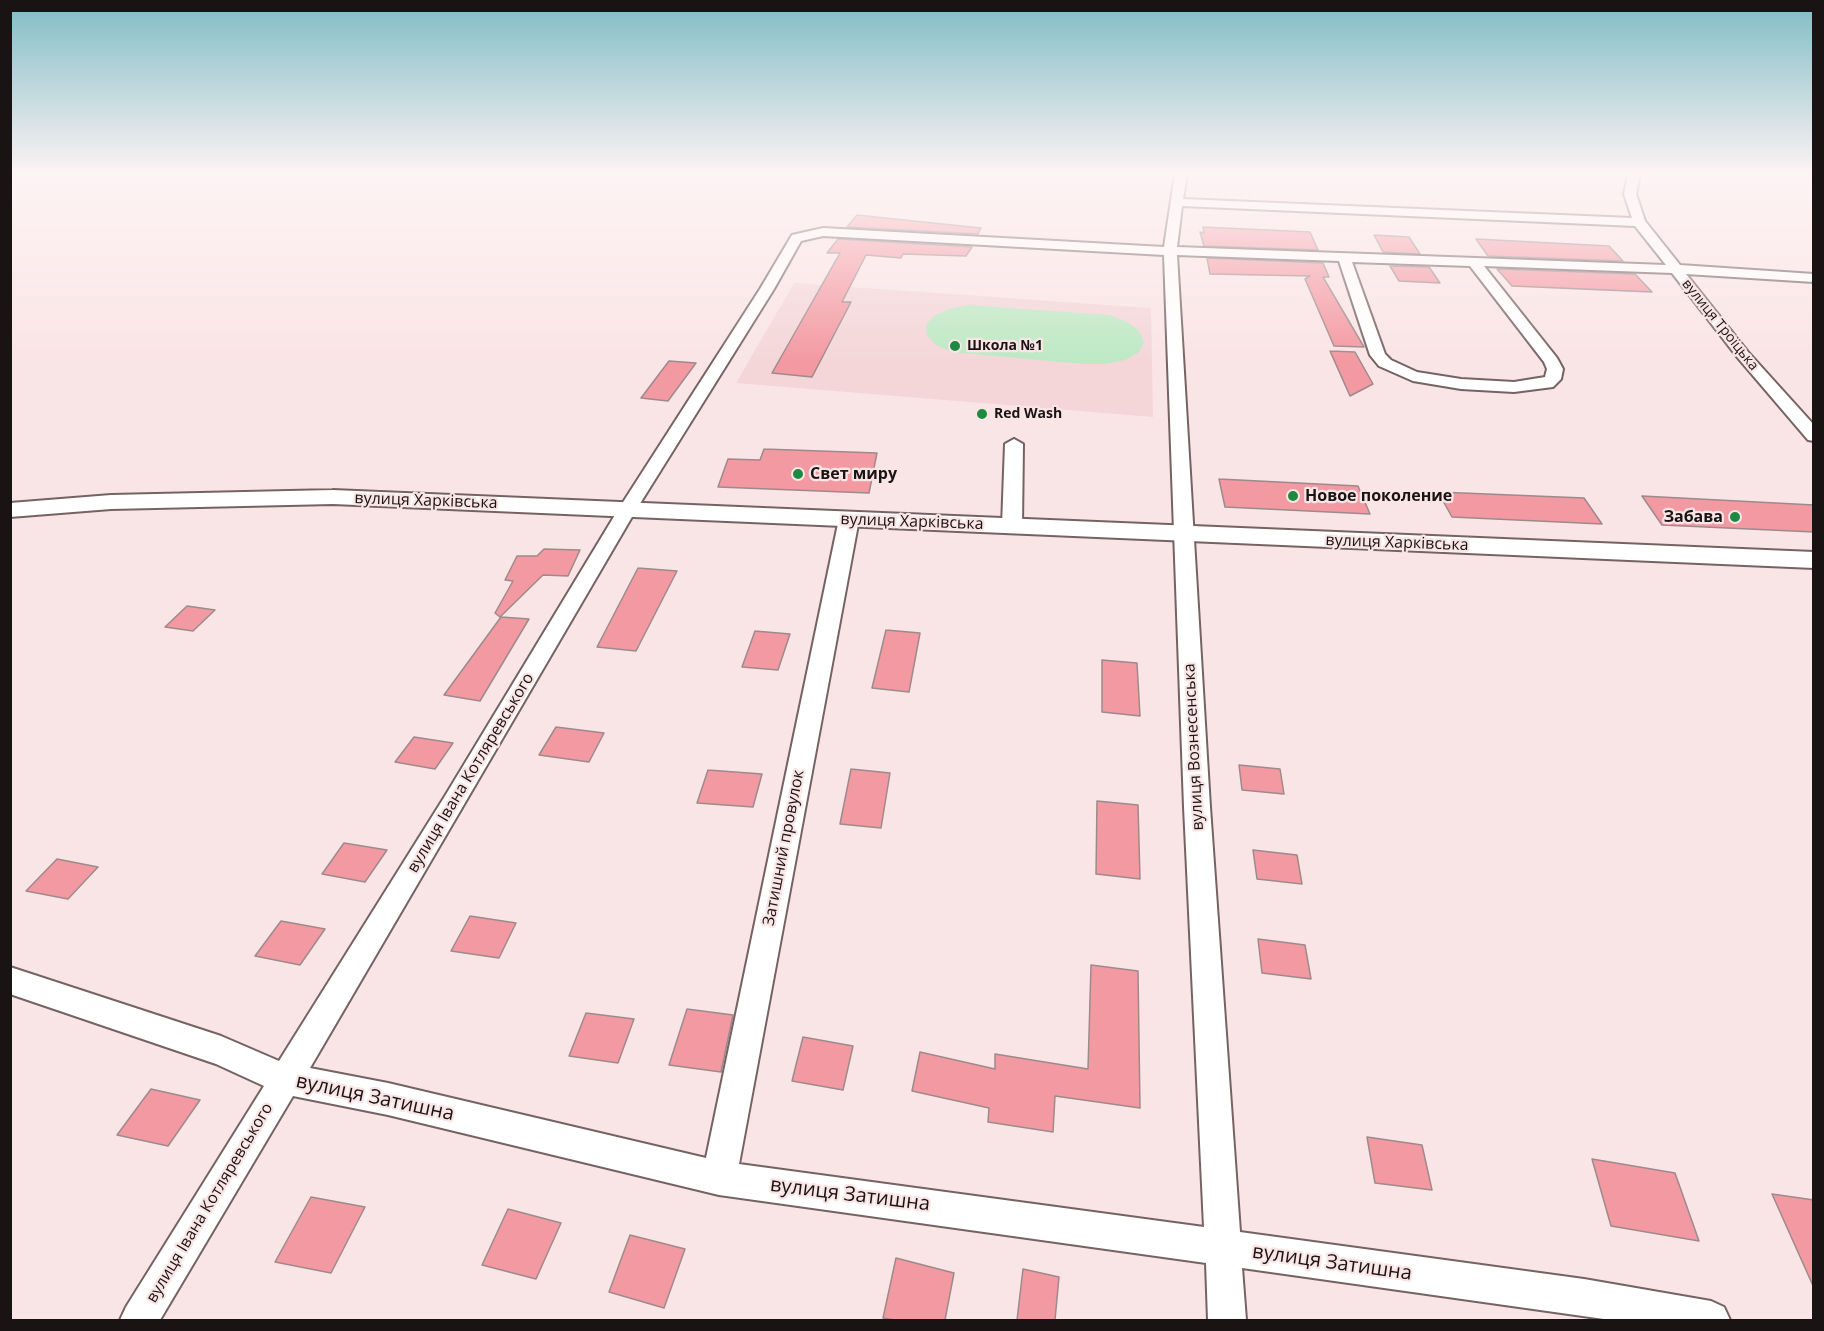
<!DOCTYPE html>
<meta charset="utf-8">
<style>
body{margin:0}
#map{position:relative;width:1824px;height:1331px;overflow:hidden;background:#fae5e6;font-family:"Open Sans",sans-serif}
canvas{display:block}
.frame{position:absolute;inset:0;border:12px solid #1a1314;pointer-events:none}
</style>
<div id="map">
<canvas width="1824" height="1331"></canvas>
<div class="frame"></div>
</div>
<script>
const ctx = document.querySelector('canvas').getContext('2d');
ctx.lineJoin = 'round';
function fill(path, color) { ctx.fillStyle = color; ctx.fill(path, 'evenodd'); }
const poly = rows => new Path2D(rows.map(r => 'M' + r).join(''));
function stroke(path, color, width, dash) { ctx.strokeStyle = color; ctx.lineWidth = width; ctx.lineCap = dash ? 'butt' : 'round'; ctx.setLineDash(dash || []); ctx.stroke(path); }
function write(font, color, halo, rows, align = 'center') {
  ctx.font = font + ' "Open Sans",sans-serif'; ctx.lineWidth = 4.5; ctx.setLineDash([]); ctx.textBaseline = 'middle'; ctx.strokeStyle = halo; ctx.fillStyle = color; for (const [text, x, y, turn = 0] of rows) {
    ctx.save(); ctx.translate(x, y); ctx.rotate((+turn || 0) * Math.PI / 180); ctx.textAlign = isNaN(turn) ? turn : align; if (halo) ctx.strokeText(text, 0, 0); ctx.fillText(text, 0, 0); ctx.restore();
  }
}
fill(poly([
 [794,283,1151,308,1153,417,736,383]
]), '#f4d6d8');
fill(poly([
 [968,305,1109,315,1127,322,1139,331,1144,342,1139,352,1125,360,1105,364,1082,364,953,352,936,345,927,335,926,325,934,316,949,309]
]), '#bde9c4');
const building = poly([
 [857,215,933,223,981,228,978,234,847,227,857,215],
 [1203,227,1310,232,1318,250,1204,246,1200,232,1204,233,1203,227],
 [1374,235,1409,237,1420,254,1383,252,1374,235],
 [838,239,972,247,966,256,903,254,901,258,866,255,842,302,851,302,812,377,772,373,840,253,827,253,838,239],
 [1476,239,1609,246,1623,261,1488,256,1476,239],
 [1207,258,1323,263,1329,277,1323,277,1364,347,1334,346,1305,279,1310,276,1210,274,1207,258],
 [1390,266,1429,267,1440,283,1399,281,1390,266],
 [1497,269,1635,274,1652,292,1512,286,1497,269],
 [1330,351,1355,352,1373,384,1350,396,1330,351],
 [669,361,696,363,668,401,641,398,669,361],
 [764,449,877,453,869,493,718,487,728,459,760,460,764,449],
 [1219,479,1358,486,1370,514,1225,507,1219,479],
 [1438,492,1584,498,1602,524,1452,517,1438,492],
 [1642,496,1814,505,1814,532,1662,525,1642,496],
 [544,549,580,550,568,576,543,575,500,617,495,613,513,581,505,580,517,556,537,556,544,549],
 [638,568,677,571,636,651,597,647,638,568],
 [187,606,215,610,193,631,165,627,187,606],
 [501,617,529,619,480,701,444,695,501,617],
 [886,630,920,633,909,692,872,688,886,630],
 [755,631,790,634,778,670,742,667,755,631],
 [1102,660,1137,663,1140,716,1102,712,1102,660],
 [556,727,604,733,589,762,539,755,556,727],
 [414,737,453,743,435,769,395,762,414,737],
 [1239,765,1280,769,1284,794,1242,790,1239,765],
 [851,769,890,773,881,828,840,824,851,769],
 [708,770,762,774,753,807,697,803,708,770],
 [1097,801,1138,805,1140,879,1096,874,1097,801],
 [344,843,387,850,365,882,322,874,344,843],
 [1253,850,1297,855,1302,884,1257,879,1253,850],
 [57,859,98,867,68,899,26,891,57,859],
 [470,916,516,923,499,958,451,951,470,916],
 [281,921,325,929,300,965,255,956,281,921],
 [1258,939,1305,945,1311,979,1262,973,1258,939],
 [1091,965,1138,971,1140,1108,1055,1096,1053,1132,988,1122,989,1108,912,1091,920,1052,995,1069,995,1054,1088,1069,1091,965],
 [687,1009,733,1015,721,1072,669,1065,687,1009],
 [586,1013,634,1019,618,1063,569,1056,586,1013],
 [803,1037,853,1046,843,1090,792,1081,803,1037],
 [151,1089,200,1100,168,1146,117,1135,151,1089],
 [1367,1137,1422,1145,1432,1190,1375,1183,1367,1137],
 [1592,1159,1675,1173,1699,1241,1611,1226,1592,1159],
 [1772,1194,1814,1200,1814,1288,1772,1194],
 [311,1197,365,1207,331,1273,275,1262,311,1197],
 [508,1209,561,1223,536,1279,482,1265,508,1209],
 [630,1235,685,1249,664,1308,609,1292,630,1235],
 [896,1258,954,1273,945,1320,895,1320,883,1318,896,1258],
 [1023,1269,1059,1277,1055,1320,1017,1320,1023,1269]
]);
fill(building, '#f399a2');
stroke(building, '#9d8a8b', 1.5);
const minor = poly([
 [1175,174,1187,174,1183,199,1632,218,1624,194,1628,174,1640,174,1636,194,1645,221,1680,265,1814,274,1814,282,1686,274,1748,352,1814,425,1814,441,1808,440,1738,358,1672,273,1484,266,1557,358,1563,369,1561,379,1553,387,1514,392,1461,389,1413,381,1379,366,1370,355,1339,261,1177,255,1210,807,1240,1232,1584,1279,1711,1301,1724,1307,1730,1320,1611,1320,1242,1268,1246,1320,1208,1320,1206,1263,719,1195,388,1115,293,1096,160,1320,120,1320,126,1307,264,1086,216,1064,10,994,10,967,221,1036,279,1061,445,796,618,510,760,289,792,235,823,228,1164,247,1175,174],
 [1182,206,1635,226,1666,265,1177,247,1182,206],
 [823,236,1164,255,1184,807,1204,1227,739,1164,859,519,849,513,839,519,706,1158,388,1083,310,1068,636,510,774,289,801,241,823,236],
 [1352,262,1470,266,1544,362,1547,369,1545,377,1514,382,1461,379,1417,372,1391,360,1385,354,1352,262],
 [1014,439,1023,444,1022,526,1012,532,1002,526,1005,444,1014,439]
]);
const tertiary = poly([
 [333,490,1814,552,1814,568,333,504,111,509,10,517,10,503,111,495,333,490]
]);
stroke(minor, '#756364', 4);
stroke(tertiary, '#756364', 4);
stroke(poly([
 [10,176,15,174]
]), '#847778', 2, [2, 2]);
fill(minor, '#fff');
fill(tertiary, '#fff');
const sky = ctx.createLinearGradient(0, 0, 0, 361);
sky.addColorStop(0, '#7fbcc5');
sky.addColorStop(0.48, '#fdf3f4');
sky.addColorStop(1, '#fdf3f400');
ctx.fillStyle = sky;
ctx.fillRect(0, 0, 1824, 361);
for (const [x, y, r, color] of [
 [955,346,6,"#1e8a41"],
 [982,414,6,"#1e8a41"],
 [798,474,6,"#1e8a41"],
 [1293,496,6,"#1e8a41"],
 [1735,517,6,"#1e8a41"]
]) { const dot = new Path2D(); dot.arc(x, y, r, 0, 2 * Math.PI); ctx.fillStyle = color; ctx.fill(dot); stroke(dot, '#fae5e6', 2); }
write('14px', '#1a1314', '#fae5e6', [
 ["вулиця Троїцька",1720,325,51]
]);
write('bold 14px', '#1a1314', '#fae5e6', [
 ["Школа №1",967,346],
 ["Red Wash",994,414]
], 'left');
write('bold 16px', '#1a1314', '#fae5e6', [
 ["Свет миру",810,474],
 ["Новое поколение",1305,496],
 ["Забава",1723,517,"right"]
], 'left');
write('16px', '#1a1314', '#fae5e6', [
 ["вулиця Харківська",426,501,2],
 ["вулиця Харківська",912,522,2],
 ["вулиця Харківська",1397,543,2],
 ["вулиця Вознесенська",1194,747,-93],
 ["вулиця Івана Котляревського",471,773,-59],
 ["Затишний провулок",784,848,-79],
 ["вулиця Івана Котляревського",210,1203,-59]
]);
write('20px', '#1a1314', '#fae5e6', [
 ["вулиця Затишна",375,1098,12],
 ["вулиця Затишна",850,1195,7],
 ["вулиця Затишна",1332,1263,8]
]);
</script>
